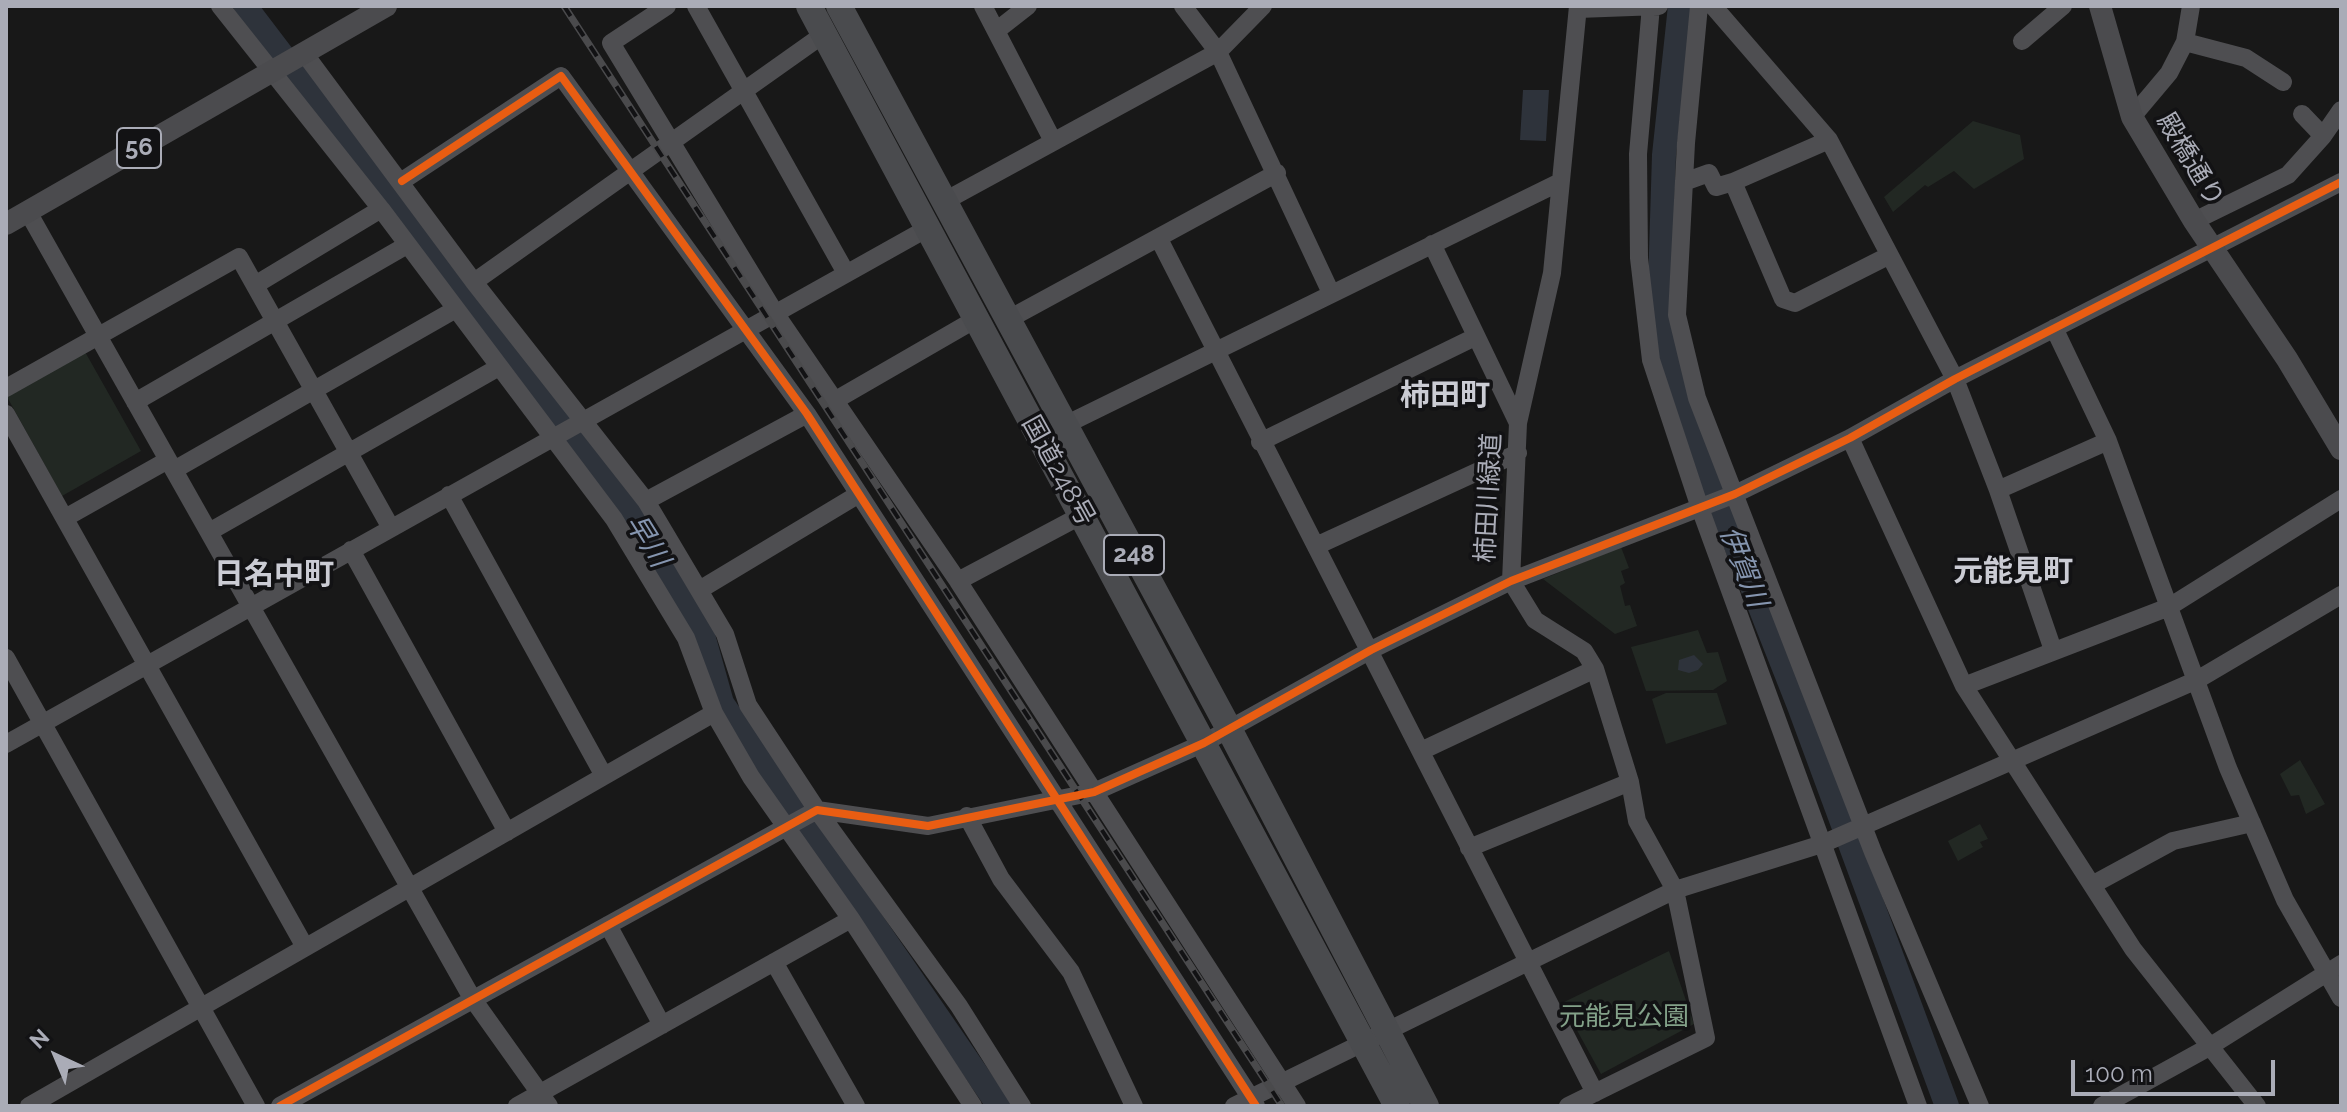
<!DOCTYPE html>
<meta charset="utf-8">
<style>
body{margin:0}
#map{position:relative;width:2347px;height:1112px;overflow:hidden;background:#181818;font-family:Raleway,sans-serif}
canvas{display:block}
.frame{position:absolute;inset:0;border:8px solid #aaacb7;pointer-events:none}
.north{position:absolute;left:16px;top:1016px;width:80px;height:80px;-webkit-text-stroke:6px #121214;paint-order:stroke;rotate:316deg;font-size:22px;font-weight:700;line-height:32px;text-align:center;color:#aaacb7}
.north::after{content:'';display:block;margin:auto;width:28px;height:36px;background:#aaacb7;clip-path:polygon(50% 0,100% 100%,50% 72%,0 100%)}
.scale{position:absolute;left:2071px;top:1060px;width:204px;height:36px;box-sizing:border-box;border:4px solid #aaacb7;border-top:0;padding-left:10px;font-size:24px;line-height:28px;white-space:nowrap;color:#aaacb7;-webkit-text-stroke:6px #121214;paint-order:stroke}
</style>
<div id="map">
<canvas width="2347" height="1112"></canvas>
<div class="frame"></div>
<div class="north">N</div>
<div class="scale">100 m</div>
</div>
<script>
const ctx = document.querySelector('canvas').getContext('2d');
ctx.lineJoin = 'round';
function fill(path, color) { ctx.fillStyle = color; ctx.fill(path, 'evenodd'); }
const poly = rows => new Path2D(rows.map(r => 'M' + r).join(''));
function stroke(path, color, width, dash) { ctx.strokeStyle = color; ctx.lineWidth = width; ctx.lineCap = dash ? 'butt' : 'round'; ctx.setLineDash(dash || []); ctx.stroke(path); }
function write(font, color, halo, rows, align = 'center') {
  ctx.font = font + ' Raleway,"Noto Sans JP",sans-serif'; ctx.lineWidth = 7; ctx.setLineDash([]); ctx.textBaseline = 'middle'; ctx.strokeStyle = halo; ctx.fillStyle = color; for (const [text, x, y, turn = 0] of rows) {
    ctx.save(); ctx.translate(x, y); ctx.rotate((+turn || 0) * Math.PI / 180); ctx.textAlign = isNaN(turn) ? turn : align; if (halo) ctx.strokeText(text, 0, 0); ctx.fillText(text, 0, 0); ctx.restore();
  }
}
fill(poly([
 [1973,121,2020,135,2024,159,1974,189,1954,171,1928,187,1925,185,1893,212,1884,197],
 [84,350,141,451,62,496,6,395],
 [1621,547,1629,568,1621,571,1625,583,1620,586,1625,606,1630,605,1637,626,1615,634,1543,579],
 [1698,630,1707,653,1718,652,1727,681,1713,690,1646,691,1631,647],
 [1666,693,1717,693,1727,724,1666,744,1652,699],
 [2300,760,2325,804,2306,814,2299,795,2291,796,2280,774],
 [1980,824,1988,839,1980,842,1983,847,1958,861,1948,841],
 [1669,951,1694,1024,1601,1074,1562,1003]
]), '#222823');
fill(poly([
 [1523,90,1549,90,1546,141,1520,140],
 [1694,655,1703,664,1698,670,1689,673,1678,670,1679,660]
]), '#2e333b');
stroke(poly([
 [245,6,627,508,701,628,722,703,999,1106],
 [1680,6,1664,155,1660,285,1665,347,1682,409,1799,706,1947,1106]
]), '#2e333b', 24);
stroke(poly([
 [220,6,381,209,614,519,686,638,714,713,751,777,851,919,973,1106],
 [667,6,611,43,775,313,958,581,1297,1106],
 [696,6,846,273],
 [983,6,1053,141],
 [1183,6,1218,52,1331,293],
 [1651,6,1638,154,1639,258,1651,360,1700,508,1918,1106],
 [1699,6,1686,143,1677,315,1697,398,1873,852,1980,1106],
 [1713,6,1829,140,1955,379,1998,490,2053,650],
 [1578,9,1659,6],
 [996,31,1028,6],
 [2022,41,2063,6],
 [2185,42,2246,58,2283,82],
 [304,53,474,282,646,501,725,634,748,705,817,810,959,1006,1022,1106],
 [2302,114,2323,136],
 [2132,117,2169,73,2185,42,2191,6],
 [1829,140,1733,182,1783,299,1795,303,1888,256],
 [402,181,561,76,807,414,1256,1106],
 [1684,182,1709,173,1716,187,1733,182],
 [943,202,1218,52,1263,6],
 [28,212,472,998,549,1106],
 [2194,221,2288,175,2323,136,2341,110],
 [1159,239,1595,1093],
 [1432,244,1518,423],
 [474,282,824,34],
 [255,285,381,209],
 [1007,320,1277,173],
 [2054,328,2108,441,2228,768,2285,900,2341,998],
 [6,388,239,257,391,528],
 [834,401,976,319],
 [135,402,407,245],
 [6,414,305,947],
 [1063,426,1560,182],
 [1850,438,1964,686,2133,949,2257,1106],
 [1260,442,1475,337],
 [174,470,456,309],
 [1998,490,2108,441],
 [449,495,604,776],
 [646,501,807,414],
 [65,518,168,460],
 [209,532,499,367],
 [1316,546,1518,453],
 [351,550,507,832],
 [958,581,1082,515],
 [701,589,859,494],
 [6,658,256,1106],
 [1964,686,2169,607,2341,499],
 [6,744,928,228],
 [1421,751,1595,669],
 [967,816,1001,879,1071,972,1134,1106],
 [1469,848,1630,782],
 [2092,885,2173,841,2252,823],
 [608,925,662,1025],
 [774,962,856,1106],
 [29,1106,714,713],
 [280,1106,817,810,928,826,1094,792,1204,743,1371,650,1511,581,1735,494,1850,438,1955,379,2341,182],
 [517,1106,851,919],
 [1234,1106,1675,890,1822,844,2197,680,2341,595],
 [1568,1106,1706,1038,1675,890,1637,821,1630,782,1595,669,1584,651,1535,620,1511,581,1518,423,1552,273,1578,6],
 [2102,1106,2209,1047,2341,964]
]), '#4e4e51', 18);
stroke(poly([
 [2100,6,2132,117,2194,221,2287,359,2341,449],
 [6,224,386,6]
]), '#4b4b4e', 22);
stroke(poly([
 [809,6,1397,1106],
 [839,6,1228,727,1426,1106]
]), '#4a4b4e', 26);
const rail = poly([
 [564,6,1282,1106]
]);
stroke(rail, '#4a4a4c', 7);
stroke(rail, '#121214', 4, [12]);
stroke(poly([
 [402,181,561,76,807,414,1256,1106],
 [280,1106,817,810,928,826,1094,792,1204,743,1371,650,1511,581,1735,494,1850,438,1955,379,2341,182]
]), '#e95d12', 8);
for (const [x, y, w] of [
 [139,148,44],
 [1134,555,60]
]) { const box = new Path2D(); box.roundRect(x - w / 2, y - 20, w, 40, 6); ctx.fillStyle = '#121214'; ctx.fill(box); stroke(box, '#aaacb7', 2); }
write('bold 24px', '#aaacb7', null, [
 ["56",139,148],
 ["248",1134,555]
]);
write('26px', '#aaacb7', '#121214', [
 ["殿橋通り",2190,160,59],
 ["国道248号",1058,471,61],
 ["柿田川緑道",1489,498,-87]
]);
write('26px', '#83a189', '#121214', [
 ["元能見公園",1624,1017]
]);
write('italic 28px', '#8595af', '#121214', [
 ["早川",647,541,58],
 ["伊賀川",1743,567,69]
]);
write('bold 30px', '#cbccd4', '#121214', [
 ["柿田町",1445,396],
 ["元能見町",2013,572],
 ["日名中町",274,575]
]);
</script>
